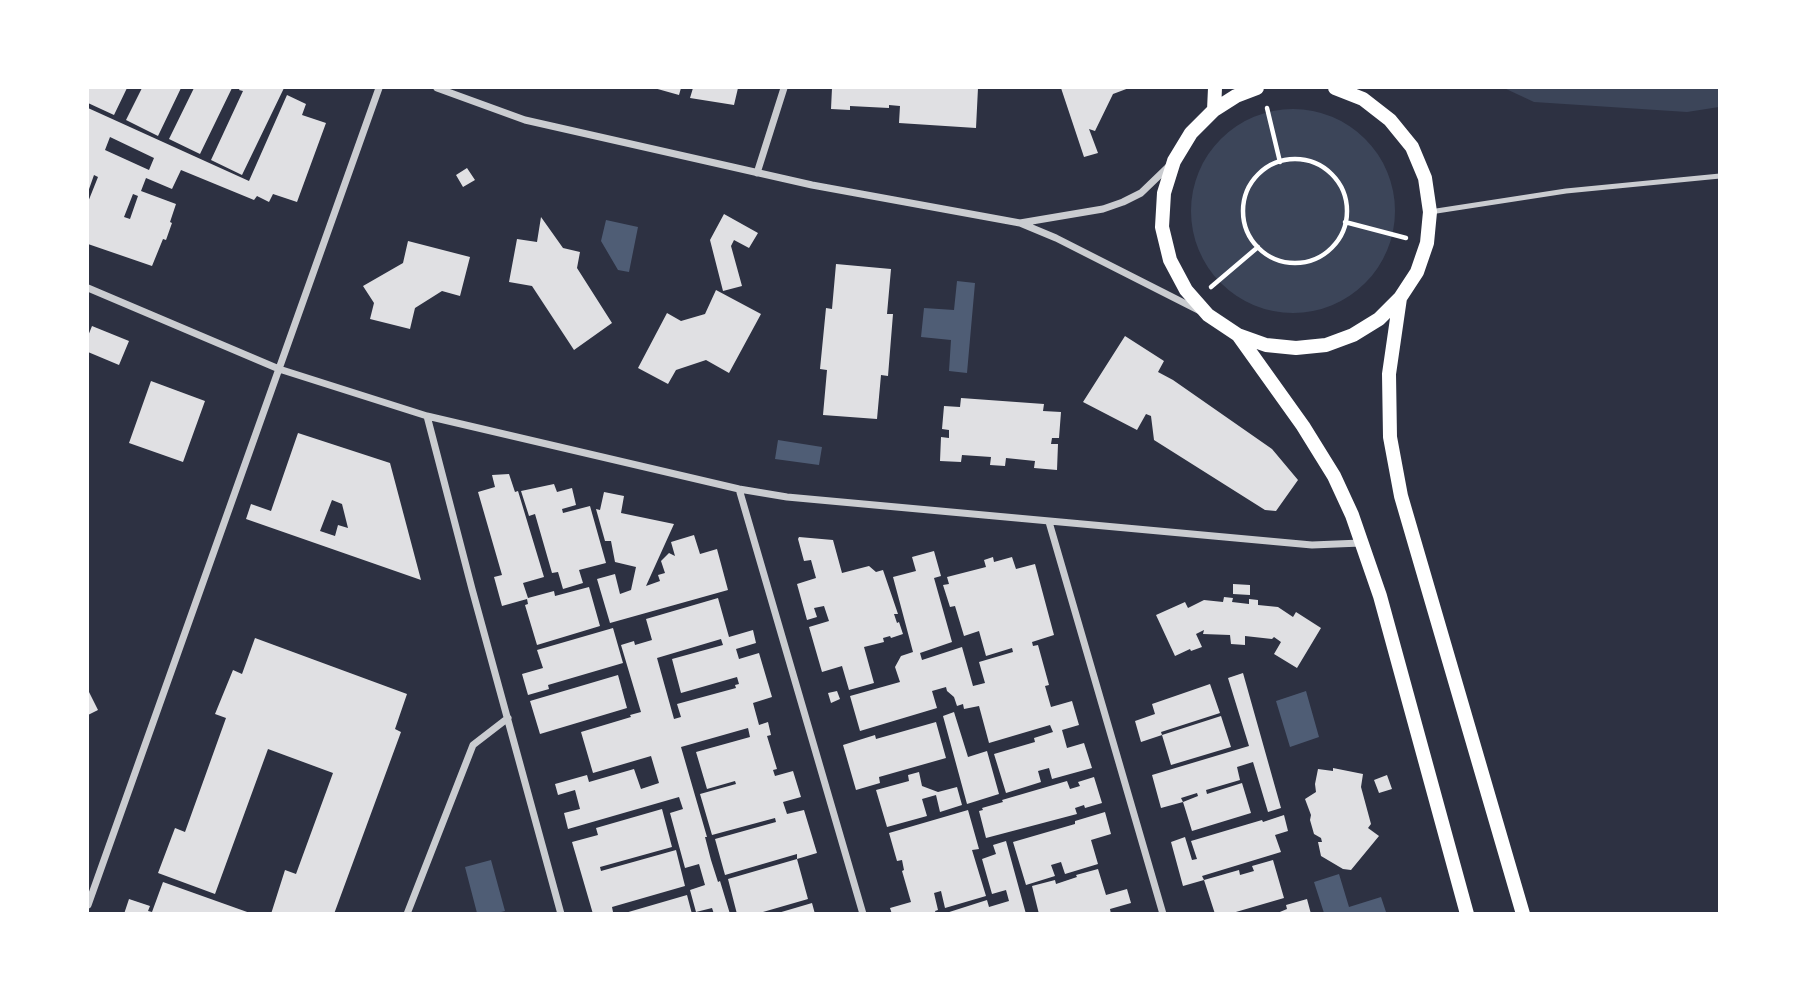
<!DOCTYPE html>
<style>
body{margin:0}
#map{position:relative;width:1807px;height:1001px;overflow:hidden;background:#2d3142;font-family:Quicksand,sans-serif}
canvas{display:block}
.frame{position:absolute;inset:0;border:89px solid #fff;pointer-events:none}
</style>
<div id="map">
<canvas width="1807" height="1001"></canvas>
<div class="frame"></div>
</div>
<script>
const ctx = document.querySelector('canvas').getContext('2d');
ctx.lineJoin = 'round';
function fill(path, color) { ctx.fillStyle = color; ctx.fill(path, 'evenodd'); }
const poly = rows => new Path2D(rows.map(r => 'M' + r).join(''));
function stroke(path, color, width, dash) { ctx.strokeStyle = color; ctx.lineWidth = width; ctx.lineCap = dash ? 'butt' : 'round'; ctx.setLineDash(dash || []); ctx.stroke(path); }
fill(poly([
 [1504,88,1719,88,1719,107,1687,112,1534,102],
 '1191 211a102 102 0 1 1 204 0a102 102 0 1 1-204 0Z'
]), '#3c4559');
fill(poly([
 [606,220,638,227,629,272,618,270,601,241],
 [957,281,975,283,967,373,949,371,951,340,921,337,924,308,954,310],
 [778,440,822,447,819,465,775,459],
 [1306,691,1319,737,1290,747,1276,701],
 [491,860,505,911,497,913,477,913,465,867],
 [1339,874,1349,907,1381,897,1386,912,1380,914,1324,913,1314,882]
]), '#4f5d75');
fill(poly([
 [89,88,127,88,114,115,88,103],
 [142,88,181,88,158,136,126,120],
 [194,88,232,88,200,154,169,139],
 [240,88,284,88,242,175,211,160,243,91,239,90],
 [654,88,681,88,679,95],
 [693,88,738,88,734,105,690,98],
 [832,88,978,88,976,128,899,123,900,106,889,105,889,108,850,106,850,110,831,109],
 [1061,88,1129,88,1113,94,1095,131,1089,129,1098,153,1084,157],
 [287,95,306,104,302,115,326,123,297,202,273,194,269,202,257,196,254,200,181,170,172,189,146,178,141,191,176,204,170,222,172,223,166,240,163,239,152,266,88,244,88,202,98,177,94,175,88,192,88,108,249,181],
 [110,137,154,158,149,170,105,150],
 [133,194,138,196,130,219,124,217],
 [467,168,475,180,463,187,456,175],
 [724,214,758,233,749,248,734,240,731,246,742,286,723,291,710,240],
 [541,217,563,248,580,252,577,268,612,323,574,350,532,286,509,282,517,239,537,242],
 [408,241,470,257,460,296,442,291,415,308,410,329,370,319,374,303,363,286,403,263],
 [836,264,891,269,887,314,893,314,888,376,881,375,877,419,823,415,827,370,820,369,826,308,832,309],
 [716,290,761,314,729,373,706,360,676,370,668,384,638,368,667,313,681,321,705,314],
 [92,326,129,341,119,365,88,352,88,336],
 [1125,336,1164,361,1158,372,1173,380,1272,449,1298,480,1276,511,1265,510,1154,440,1151,416,1146,414,1137,430,1083,402],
 [151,381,205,401,183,462,129,443],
 [961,398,1044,404,1043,411,1061,412,1059,438,1052,438,1051,444,1058,444,1057,470,1034,468,1035,461,1006,458,1005,466,990,465,991,457,962,455,961,462,940,461,941,437,949,438,949,430,942,429,944,406,960,407],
 [298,433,390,463,421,580,246,519,251,504,271,511],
 [332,500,342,504,348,528,338,525,335,536,320,531],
 [509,474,515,492,518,491,544,577,523,583,528,598,554,591,555,596,589,587,600,626,537,645,525,605,528,604,527,599,502,606,494,577,502,575,478,492,495,487,492,475],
 [554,484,557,492,572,488,576,505,562,509,563,513,590,506,606,563,579,570,583,583,563,589,558,572,552,573,535,514,529,516,521,491],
 [604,492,624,496,621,513,674,524,646,586,660,581,658,575,665,573,661,561,669,553,675,556,671,542,694,535,700,554,717,549,728,590,610,623,597,579,615,574,620,594,631,590,636,567,615,562,611,541,605,541,596,509,600,510],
 [799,537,833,540,842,573,869,566,876,572,883,570,898,614,894,614,897,623,899,622,903,634,891,638,890,636,883,638,884,642,864,647,874,683,849,690,842,666,822,672,809,627,829,621,824,606,814,608,817,617,807,620,797,584,816,578,811,560,804,561,798,539],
 [934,551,941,576,934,578,952,642,920,653,922,660,962,647,973,686,985,683,979,662,1013,652,1012,648,986,656,979,631,964,636,955,606,950,607,943,585,949,584,947,577,986,567,984,560,993,557,994,562,1012,557,1016,569,1035,564,1054,635,1032,642,1033,646,1038,645,1049,685,1045,686,1051,707,1072,701,1079,725,1062,730,1067,748,1084,743,1092,768,1052,779,1049,768,1038,771,1041,782,1006,793,994,754,1035,742,1034,738,1053,732,1050,725,989,743,979,706,964,709,963,704,957,706,954,697,947,691,946,687,932,691,937,708,860,731,850,696,900,682,895,667,901,656,913,652,893,577,916,571,912,557],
 [1233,584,1250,585,1250,595,1233,594],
 [1224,597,1233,598,1232,602,1249,604,1249,599,1258,600,1258,605,1278,607,1293,617,1296,612,1321,628,1297,668,1274,654,1281,642,1274,637,1272,639,1245,636,1245,645,1231,644,1230,635,1203,634,1204,630,1196,634,1202,647,1191,651,1190,649,1175,656,1156,615,1185,602,1188,608,1204,600,1223,602],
 [718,598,729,637,753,630,756,643,736,649,739,659,759,653,772,697,753,703,759,725,768,722,771,735,767,736,777,769,773,770,775,776,793,771,801,797,783,802,787,814,804,810,817,853,797,859,797,854,725,875,715,839,776,822,775,818,712,835,700,794,736,784,735,781,707,789,696,752,750,737,748,728,681,747,707,837,705,837,711,860,718,882,720,881,730,914,714,914,712,908,696,912,690,890,705,885,699,864,685,868,670,813,683,809,679,797,568,829,564,813,580,809,575,790,558,795,555,784,587,775,589,782,634,769,641,789,659,783,651,756,593,773,581,732,631,717,630,715,641,712,621,645,634,641,635,645,652,640,646,619],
 [721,639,723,645,672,659,681,693,737,677,739,684,735,685,736,688,677,704,681,717,674,719,657,658],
 [613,628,623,663,548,685,549,689,528,695,522,674,543,668,537,650],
 [255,638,407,694,395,729,401,732,334,914,271,914,285,870,296,874,333,773,268,749,215,894,158,873,175,828,185,832,226,718,215,714,233,670,242,674],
 [1243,673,1281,808,1268,812,1253,762,1237,767,1240,780,1206,790,1207,794,1242,783,1251,813,1192,831,1183,802,1161,808,1152,775,1249,746,1228,678],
 [1197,793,1198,796,1183,802,1181,798],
 [618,675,627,708,540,734,530,701],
 [1210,684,1220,713,1161,732,1162,735,1221,716,1231,747,1171,765,1162,735,1141,742,1135,721,1155,714,1152,704],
 [88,690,98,710,88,715],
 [837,691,840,699,831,703,828,693],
 [954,712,968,757,987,751,999,794,967,804,943,716],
 [936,722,946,758,879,777,880,783,856,790,843,745,875,735,876,739],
 [1333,768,1363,774,1361,787,1371,824,1368,828,1379,836,1351,870,1343,869,1321,856,1318,842,1322,842,1321,838,1314,834,1310,820,1311,815,1305,799,1316,792,1315,784,1318,769,1333,771],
 [919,772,922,786,938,792,957,787,962,805,940,812,936,795,922,799,927,816,887,827,876,790,909,781,908,775],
 [1387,775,1392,789,1379,793,1374,780],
 [1094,777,1102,803,1085,808,1084,805,1075,808,1077,814,986,838,979,811,983,810,982,808,1003,802,1002,800,1067,781,1070,789,1080,786,1078,782],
 [662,809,672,847,600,867,601,871,676,850,685,886,612,907,613,912,593,914,572,842,598,835,596,828],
 [968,810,979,849,972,850,986,896,945,908,941,891,934,893,938,910,935,911,936,914,892,914,890,908,911,902,902,871,904,870,902,860,897,861,889,833],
 [1105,812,1111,834,1091,840,1098,864,1065,874,1061,862,1051,865,1055,876,1026,885,1013,842,1075,824,1075,821],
 [1284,815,1288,831,1275,835,1281,852,1202,876,1204,880,1183,886,1171,842,1185,837,1192,860,1197,859,1191,841,1262,820,1263,822],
 [1006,841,1026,914,943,914,987,900,989,907,1009,901,1006,890,992,894,982,859,996,854,993,845],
 [797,859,808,899,756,914,737,914,728,879],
 [1273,860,1284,898,1229,914,1215,914,1204,880,1239,870,1240,875,1254,871,1252,866],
 [1098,869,1106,895,1127,889,1131,903,1110,909,1111,914,1039,914,1032,886,1055,880,1056,884,1077,877,1076,875],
 [163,882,250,913,250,914,124,914,129,899,150,906,148,911,152,912],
 [687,895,692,914,625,914,625,913],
 [1307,899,1311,914,1275,914,1287,909,1286,905],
 [812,903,815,914,778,914,778,913]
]), '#e0e0e3');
stroke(poly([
 [1267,108,1280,162],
 '1243 211a52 52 0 1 1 104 0a52 52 0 1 1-104 0Z',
 [1345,222,1406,238],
 [1211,287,1258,247]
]), '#fff', 4.5);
stroke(poly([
 [1430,212,1566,191,1720,176]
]), '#caccd0', 5);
stroke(poly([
 [437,88,525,120,812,185,1020,223,1056,238,1198,310],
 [757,173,784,88],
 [1020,223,1103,209,1123,202,1141,193,1168,167],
 [88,288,279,369,427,416,739,489,787,497,1312,545,1361,543],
 [427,416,472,589,561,914],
 [739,489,863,914],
 [1049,522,1163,914],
 [88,905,379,88],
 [407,914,473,745,508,718]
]), '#caccd0', 7);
stroke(poly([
 [1257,88,1236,96,1214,110,1191,133,1174,161,1164,193,1162,227,1170,260,1186,290,1208,315,1238,335,1266,345,1296,348,1326,345,1353,335,1379,319,1400,298,1417,272,1427,243,1430,212,1425,178,1412,147,1390,120,1363,99,1335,88],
 [1214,110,1215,88],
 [1400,298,1389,374,1390,437,1401,496,1523,914],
 [1238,335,1303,426,1334,476,1352,515,1380,596,1467,914]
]), '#fff', 14);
</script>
